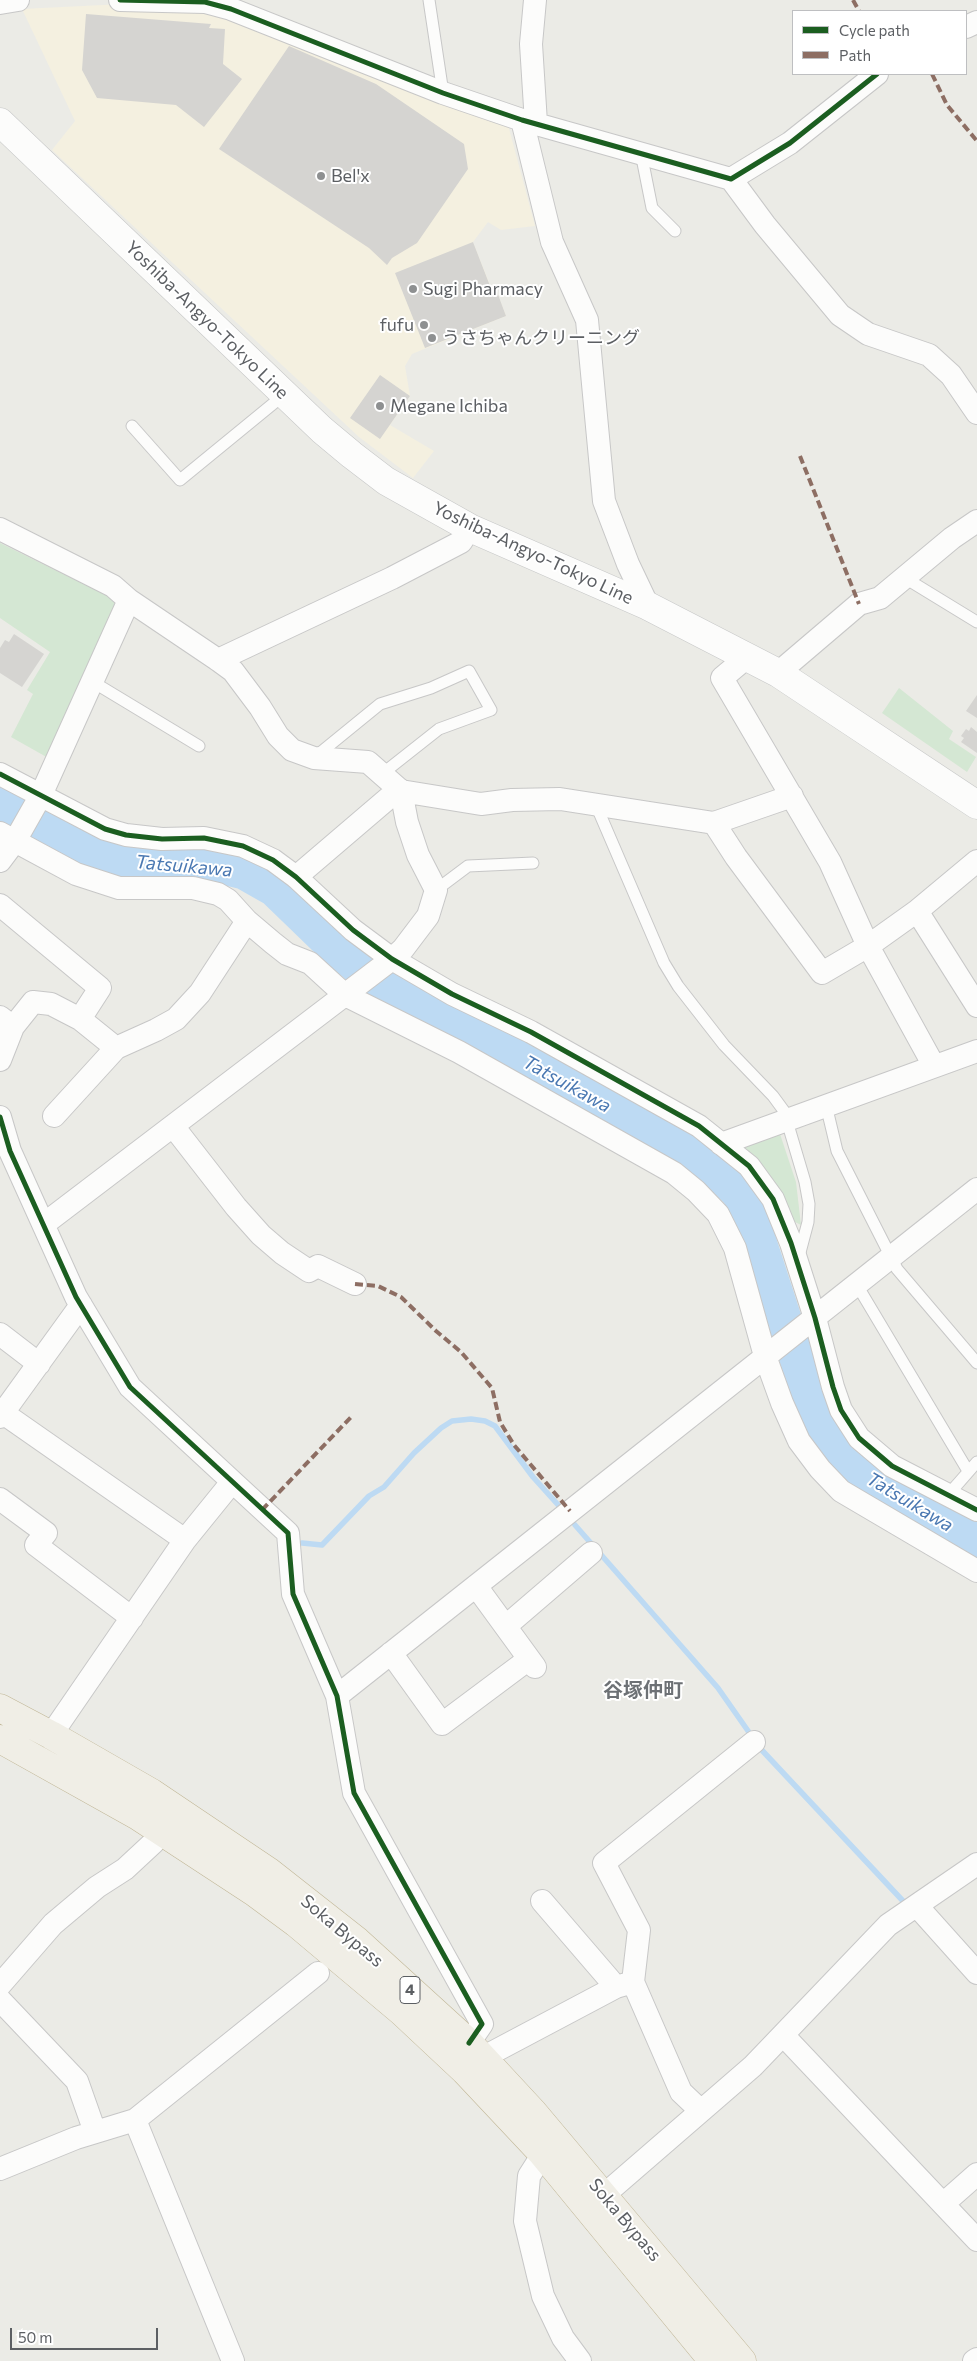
<!DOCTYPE html>
<meta charset="utf-8">
<style>
body{margin:0}
#map{position:relative;width:977px;height:2361px;overflow:hidden;background:#ebebe6;font-family:Commissioner,sans-serif}
canvas{display:block}
.legend{position:absolute;left:792px;top:10px;width:175px;height:65px;box-sizing:border-box;background:#fff;border:1px solid #bebfc1;margin:0;padding:6px 9px;list-style:none;font-size:15px;color:#5c5f63}
.legend li{display:flex;align-items:center;gap:10px;height:25px}
.legend b{width:25px;border:1px solid #bebfc1}
.scale{position:absolute;left:10px;top:2328px;width:148px;height:22px;box-sizing:border-box;border:2px solid #5c5f63;border-top:0;padding-left:6px;font-size:15px;line-height:18px;white-space:nowrap;color:#5c5f63;-webkit-text-stroke:4px #fff;paint-order:stroke}
</style>
<div id="map">
<canvas width="977" height="2361"></canvas>
<ul class="legend">
<li><b style="height:6px;background:#1b5e20"></b>Cycle path</li>
<li><b style="height:6px;background:#8d6e63"></b>Path</li>
</ul>
<div class="scale">50 m</div>
</div>
<script>
const ctx = document.querySelector('canvas').getContext('2d');
ctx.lineJoin = 'round';
function fill(path, color) { ctx.fillStyle = color; ctx.fill(path, 'evenodd'); }
const poly = rows => new Path2D(rows.map(r => 'M' + r).join(''));
function stroke(path, color, width, dash) { ctx.strokeStyle = color; ctx.lineWidth = width; ctx.lineCap = dash ? 'butt' : 'round'; ctx.setLineDash(dash || []); ctx.stroke(path); }
function write(font, color, halo, rows, align = 'center') {
  ctx.font = font + ' Commissioner,"Noto Sans JP",sans-serif'; ctx.lineWidth = 4; ctx.setLineDash([]); ctx.textBaseline = 'middle'; ctx.strokeStyle = halo; ctx.fillStyle = color; for (const [text, x, y, turn = 0] of rows) {
    ctx.save(); ctx.translate(x, y); ctx.rotate((+turn || 0) * Math.PI / 180); ctx.textAlign = isNaN(turn) ? turn : align; if (halo) ctx.strokeText(text, 0, 0); ctx.fillText(text, 0, 0); ctx.restore();
  }
}
fill(poly([
 [123,4,235,16,507,121,535,226,501,230,488,222,473,242,492,290,496,289,506,316,412,354,405,366,410,396,390,425,434,451,413,478,359,437,52,150,75,121,22,9]
]), '#f4f0e0');
fill(poly([
 [0,543,118,601,50,759,11,737,33,694,27,690,50,652,0,618],
 [899,688,953,731,949,739,976,757,967,772,882,713],
 [780,1134,796,1182,801,1225,793,1221,766,1171,743,1146]
]), '#d4e7d3');
fill(poly([
 [0,787,44,812,33,833,0,815]
]), '#bddaf3');
stroke(poly([
 [575,1525,718,1688,753,1738],
 [302,1543,322,1545,369,1496,384,1487,414,1453,441,1428,452,1421,471,1419,485,1421,495,1426,533,1477,560,1507],
 [758,1746,903,1901]
]), '#bddaf3', 5.5);
stroke(poly([
 [0,802,77,845,114,860,144,864,179,862,214,865,244,872,274,889,335,948,363,971,388,988,581,1090,680,1147,719,1174,738,1192,750,1214,813,1408,820,1425,833,1446,872,1483,977,1542]
]), '#bddaf3', 35);
fill(poly([
 [86,14,211,24,209,28,225,29,223,64,242,79,204,127,176,105,97,98,82,70],
 [289,46,376,84,464,144,468,169,417,243,392,258,387,265,369,248,219,149],
 [473,242,492,291,496,289,506,316,425,348,395,273],
 [380,375,410,396,380,439,350,418],
 [14,634,44,654,22,687,0,673,0,648,5,640,9,642],
 [977,695,977,718,966,711],
 [971,727,977,732,977,753,961,742,964,738,961,736,966,729,969,731]
]), '#d5d4d1');
const service = poly([
 [429,0,443,93],
 [641,153,652,208,675,231],
 [132,426,180,480,285,394],
 [905,578,977,622],
 [93,682,199,746],
 [315,757,380,704,431,688,469,671,491,710,439,729,382,774],
 [596,805,664,963,678,986,724,1045,773,1096,784,1111,805,1182,809,1204,808,1222,799,1256],
 [436,890,468,866,533,863],
 [826,1105,837,1151,897,1269,977,1363],
 [857,1285,968,1471],
 [948,1495,977,1462]
]);
const minor = poly([
 [120,0,205,2,231,9,443,93,522,120,731,179,790,143,877,74],
 [535,0,531,44,536,123],
 [0,3,18,0],
 [966,27,977,22],
 [522,120,552,242,587,320,604,501,628,564,648,606],
 [731,179,765,225,840,315,868,334,929,355,951,375,977,413],
 [0,529,113,586,129,600,218,660,233,671,260,707,278,736,292,750,314,758,368,762,401,791,407,822,418,855,436,890,428,916,403,949,392,959,44,1224],
 [747,657,722,678,830,862,868,946,934,1066],
 [218,660,392,578,461,542,470,528],
 [778,673,859,604,880,598,952,538,977,521],
 [0,774,105,829,126,835,162,839,204,838,243,846,273,860,296,877,353,930,392,959,452,994,531,1032,699,1126,749,1166,773,1199,791,1243,815,1318,833,1387,841,1410,859,1438,892,1466,977,1510],
 [401,791,481,804,512,800,560,799,714,823,736,857,822,973,868,946,917,911,977,861],
 [714,823,792,796],
 [0,833,76,874,119,888,193,888,218,894,228,900,247,921,273,943,287,954,310,963,345,995,459,1052,674,1173,696,1191,718,1214,735,1248,765,1356,782,1403,799,1441,820,1469,841,1491,977,1571],
 [0,861,15,841,41,795,129,600],
 [296,877,399,789],
 [0,905,100,988,80,1019],
 [917,911,977,1006],
 [0,1017,13,1027,0,1060],
 [13,1027,33,1002,51,1004,80,1019,116,1048],
 [54,1116,116,1048,156,1030,176,1019,200,993,247,921],
 [0,1117,10,1151,76,1297,130,1387,288,1533,293,1594,337,1696,354,1793,482,2024,469,2043],
 [173,1126,236,1207,261,1235,282,1253,309,1271,318,1266,355,1284],
 [721,1144,977,1051],
 [0,1334,39,1364],
 [3,1413,185,1540],
 [0,1417,81,1305],
 [0,1499,46,1533,36,1545,132,1618],
 [476,1586,535,1667],
 [506,1626,591,1553],
 [391,1653,442,1724,529,1659],
 [337,1696,977,1189],
 [51,1735,185,1540,232,1482],
 [542,1901,616,1987],
 [917,1906,977,1973],
 [0,1985,53,1924,97,1887,125,1869,153,1843],
 [0,2000,77,2081,95,2132],
 [783,2035,977,2240],
 [482,2058,616,1987,633,1982],
 [700,2110,681,2092,633,1982,639,1930,604,1863,754,1742],
 [135,2120,233,2361],
 [543,2154,529,2176,525,2221,543,2296,563,2338,580,2361],
 [0,2169,76,2138,135,2120,318,1973],
 [604,2195,753,2066,888,1925,977,1864],
 [943,2204,977,2174],
 [974,2361,977,2359]
]);
const secondary = poly([
 [0,122,322,430,352,455,386,481,470,528,648,606,778,673,977,805]
]);
const trunk = poly([
 [0,1708,51,1735,152,1793,268,1871,357,1941,469,2043,533,2112,742,2361],
 [0,1739,138,1816,254,1892,296,1923,402,2012,465,2071,543,2154,713,2361]
]);
stroke(service, '#c7c7c7', 13);
stroke(minor, '#c7c7c7', 24);
stroke(secondary, '#c6c7c7', 29);
stroke(trunk, '#c0b696', 29);
stroke(service, '#fcfcfb', 11);
stroke(minor, '#fcfcfb', 22);
stroke(secondary, '#fcfcfb', 28);
stroke(trunk, '#f0eee6', 28);
stroke(poly([
 [853,0,859,11],
 [932,74,947,105,977,141],
 [800,456,859,604],
 [355,1284,378,1286,401,1297,436,1331,461,1352,492,1388,500,1422,514,1445,570,1511],
 [262,1510,353,1415]
]), '#8d6e63', 4, [8, 4]);
stroke(poly([
 [120,0,205,2,231,9,443,93,522,120,731,179,790,143,877,74],
 [0,774,105,829,126,835,162,839,204,838,243,846,273,860,296,877,353,930,392,959,452,994,531,1032,699,1126,749,1166,773,1199,791,1243,815,1318,833,1387,841,1410,859,1438,892,1466,977,1510],
 [0,1117,10,1151,76,1297,130,1387,288,1533,293,1594,337,1696,354,1793,482,2024,469,2043]
]), '#1b5e20', 5);
for (const [x, y, r, color] of [
 [321,176,5,"#8e9091"],
 [413,289,5,"#8e9091"],
 [424,325,5,"#8e9091"],
 [432,338,5,"#8e9091"],
 [380,406,5,"#8e9091"]
]) { const dot = new Path2D(); dot.arc(x, y, r, 0, 2 * Math.PI); ctx.fillStyle = color; ctx.fill(dot); stroke(dot, '#fff', 2); }
for (const [x, y, w] of [
 [410,1990,20]
]) { const box = new Path2D(); box.roundRect(x - w / 2, y - 13.5, w, 27, 4); ctx.fillStyle = '#fff'; ctx.fill(box); stroke(box, '#5c5f63', 1); }
write('bold 16px', '#5c5f63', null, [
 ["4",410,1990]
]);
write('18px', '#5c5f63', '#fff', [
 ["Bel'x",331,176],
 ["Sugi Pharmacy",423,289],
 ["fufu",414,325,"right"],
 ["うさちゃんクリーニング",442,338],
 ["Megane Ichiba",390,406]
], 'left');
write('18px', '#5c5f63', '#fff', [
 ["Yoshiba-Angyo-Tokyo Line",207,320,44],
 ["Yoshiba-Angyo-Tokyo Line",533,553,25],
 ["Soka Bypass",342,1931,40],
 ["Soka Bypass",625,2220,50]
]);
write('italic 19px', '#4a78b2', '#fff', [
 ["Tatsuikawa",184,866,5],
 ["Tatsuikawa",567,1084,29],
 ["Tatsuikawa",910,1502,31]
]);
write('bold 20px', '#6d7175', '#fff', [
 ["谷塚仲町",643,1690]
]);
</script>
